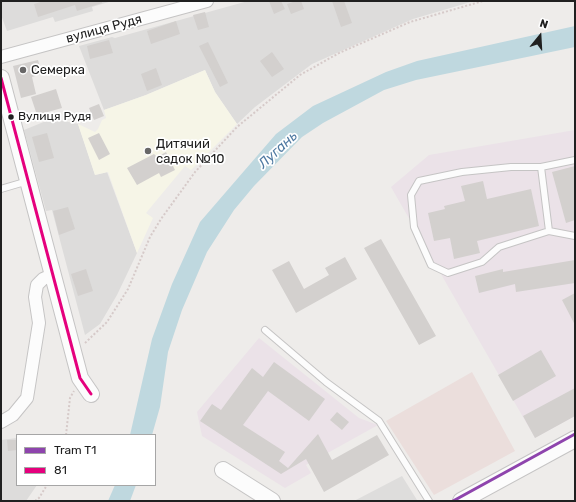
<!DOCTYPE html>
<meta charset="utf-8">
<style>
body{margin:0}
#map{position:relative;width:576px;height:502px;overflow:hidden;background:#eeecea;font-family:Rubik,sans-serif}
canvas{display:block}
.frame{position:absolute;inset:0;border:2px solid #202020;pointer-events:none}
.legend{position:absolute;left:16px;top:434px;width:140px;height:52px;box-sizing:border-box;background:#fff;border:1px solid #a6a6a6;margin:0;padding:5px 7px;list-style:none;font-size:12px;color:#202020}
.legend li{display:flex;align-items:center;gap:8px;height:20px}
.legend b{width:20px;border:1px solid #a6a6a6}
.north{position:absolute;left:520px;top:16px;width:40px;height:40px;-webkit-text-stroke:3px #fff;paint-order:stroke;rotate:18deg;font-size:11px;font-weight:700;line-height:16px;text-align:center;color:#202020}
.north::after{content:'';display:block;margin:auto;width:14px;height:18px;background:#202020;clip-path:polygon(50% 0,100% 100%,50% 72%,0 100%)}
</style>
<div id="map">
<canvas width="576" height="502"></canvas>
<div class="frame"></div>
<ul class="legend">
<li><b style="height:5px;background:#8e44ad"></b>Tram T1</li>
<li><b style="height:5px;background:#e5007d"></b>81</li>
</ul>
<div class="north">N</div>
</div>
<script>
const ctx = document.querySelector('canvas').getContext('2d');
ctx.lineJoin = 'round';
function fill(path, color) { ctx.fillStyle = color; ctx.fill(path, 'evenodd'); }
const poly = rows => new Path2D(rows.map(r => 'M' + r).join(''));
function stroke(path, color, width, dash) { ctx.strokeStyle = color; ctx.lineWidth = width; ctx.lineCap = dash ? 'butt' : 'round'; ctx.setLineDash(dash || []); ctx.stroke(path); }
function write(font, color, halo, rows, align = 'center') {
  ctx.font = font + ' Rubik,sans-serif'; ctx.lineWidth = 3.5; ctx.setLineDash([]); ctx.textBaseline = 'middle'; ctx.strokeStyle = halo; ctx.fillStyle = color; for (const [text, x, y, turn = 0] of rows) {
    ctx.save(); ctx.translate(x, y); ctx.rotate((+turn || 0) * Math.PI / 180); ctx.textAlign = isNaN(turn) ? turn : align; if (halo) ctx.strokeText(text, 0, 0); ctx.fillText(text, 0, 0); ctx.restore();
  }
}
fill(poly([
 [1,1,112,1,92,7,93,11,55,22,53,17,7,31,1,15],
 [248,1,474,1,413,19,312,64,255,107,237,124,215,92,205,70,146,95,104,110,79,46,112,37,115,38],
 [59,120,78,124,95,175,107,172,137,253,117,295,100,324,85,335,52,210,46,211,24,130,46,121],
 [17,438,17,485,37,485,26,501,1,501,1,440]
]), '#dddcdb');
fill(poly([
 [472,372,515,451,434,495,386,421]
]), '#ebdedc');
fill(poly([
 [575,130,575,416,535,438,391,187,429,155],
 [259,338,359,418,378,425,306,465,311,473,285,488,202,436,197,412]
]), '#ebe2e8');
fill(poly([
 [205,70,215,92,237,124,191,170,185,166,146,213,153,218,137,253,108,172,95,175,78,124,95,132,98,129,102,120,106,118,104,110,146,95]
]), '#f6f5e7');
fill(poly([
 [402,476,417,500,354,501]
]), '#dedddc');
fill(poly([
 [575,26,575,47,416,80,384,90,323,123,302,137,254,186,234,210,207,252,182,310,168,352,160,407,152,435,130,435,152,339,172,284,200,222,276,134,313,106,386,72,417,61],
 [115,485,136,485,130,501,108,501]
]), '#bfd8df');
fill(poly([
 [44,1,102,1,102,3,77,11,75,5,38,17,34,4],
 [269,1,281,1,285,9,274,14],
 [296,1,301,1,304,9,291,14,287,4],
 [332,1,344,1,352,23,341,27],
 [205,12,209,27,198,30,193,15],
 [176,21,180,34,151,44,147,31],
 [109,40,113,53,90,59,87,46],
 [208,42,228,83,220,87,199,46],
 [272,52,284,69,272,77,260,61],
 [38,60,42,74,32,77,36,94,21,98,13,66],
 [156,68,162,85,147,91,141,74],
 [56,89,62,108,37,115,31,97],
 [99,104,104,116,94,120,89,108],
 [47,133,54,158,39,162,32,137],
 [99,133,110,154,99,160,88,138],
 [166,152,175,170,161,177,159,173,137,185,127,168,154,154,157,157],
 [575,166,575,220,566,223,552,172],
 [483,181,487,199,531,189,539,226,477,241,480,253,454,259,450,238,434,241,428,213,445,209,444,206,465,201,461,186],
 [68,207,75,229,59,235,53,211],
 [381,239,436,336,419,345,364,248],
 [345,257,357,279,296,313,272,270,289,261,304,289,329,275,325,268],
 [575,260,575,283,516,292,515,284,479,293,475,276,503,269,503,272],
 [86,269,93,291,78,296,71,274],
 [575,293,575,325,562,300],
 [541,350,556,376,513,401,498,375],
 [274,362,325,399,309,421,268,391,243,425,285,452,279,461,288,468,318,434,332,460,377,435,389,455,324,492,306,459,281,474,200,421,212,404,221,410,252,368,263,377],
 [575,388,575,416,535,438,523,416],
 [337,412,349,422,342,430,330,420],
 [7,440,17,440,17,450,8,451]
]), '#d3d0ce');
const service = poly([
 [575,160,541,167,511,167,462,172,419,181,411,195,414,227,431,265,448,273,482,262,499,247,549,231,575,236],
 [541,167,549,231],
 [1,189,28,181],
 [265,330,326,382,379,421,429,501]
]);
const minor = poly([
 [1,57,207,1],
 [1,422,13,415,27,398,39,323,35,297,37,285,43,279,52,275]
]);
const tertiary = poly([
 [1,78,80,378,91,394],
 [223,470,272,501],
 [461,501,575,439]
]);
stroke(service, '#c5c4c4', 8);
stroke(minor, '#c5c4c4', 14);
stroke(tertiary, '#c5c4c4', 18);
stroke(poly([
 [85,343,107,322,128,289,150,237,161,219,195,172,237,127,300,75,339,53,410,22,483,1],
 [66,435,70,398,74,391],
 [35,501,39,498,47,485]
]), '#d6cac9', 2, [2, 2]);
stroke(service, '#fcfcfc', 6);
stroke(minor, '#fcfcfc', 12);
stroke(tertiary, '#fcfcfc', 16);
stroke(poly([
 [1,78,80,378,91,394]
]), '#e5007d', 3);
stroke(poly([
 [453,501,575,434]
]), '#8e44ad', 3);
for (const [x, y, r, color] of [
 [23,70,4,"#686767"],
 [11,117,3.5,"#202020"],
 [148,151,4,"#686767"]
]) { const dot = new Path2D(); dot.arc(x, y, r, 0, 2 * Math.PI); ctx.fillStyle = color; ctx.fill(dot); stroke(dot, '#fff', 1.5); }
write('12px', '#202020', '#fff', [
 ["Вулиця Рудя",18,117]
], 'left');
write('13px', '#202020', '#fff', [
 ["вулиця Рудя",104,29,-15]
]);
write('13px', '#202020', '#fff', [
 ["Семерка",31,70],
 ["Дитячий",156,144],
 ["садок №10",156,159]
], 'left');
write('italic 14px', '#507aa2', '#fff', [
 ["Лугань",278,150,-43]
]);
</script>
